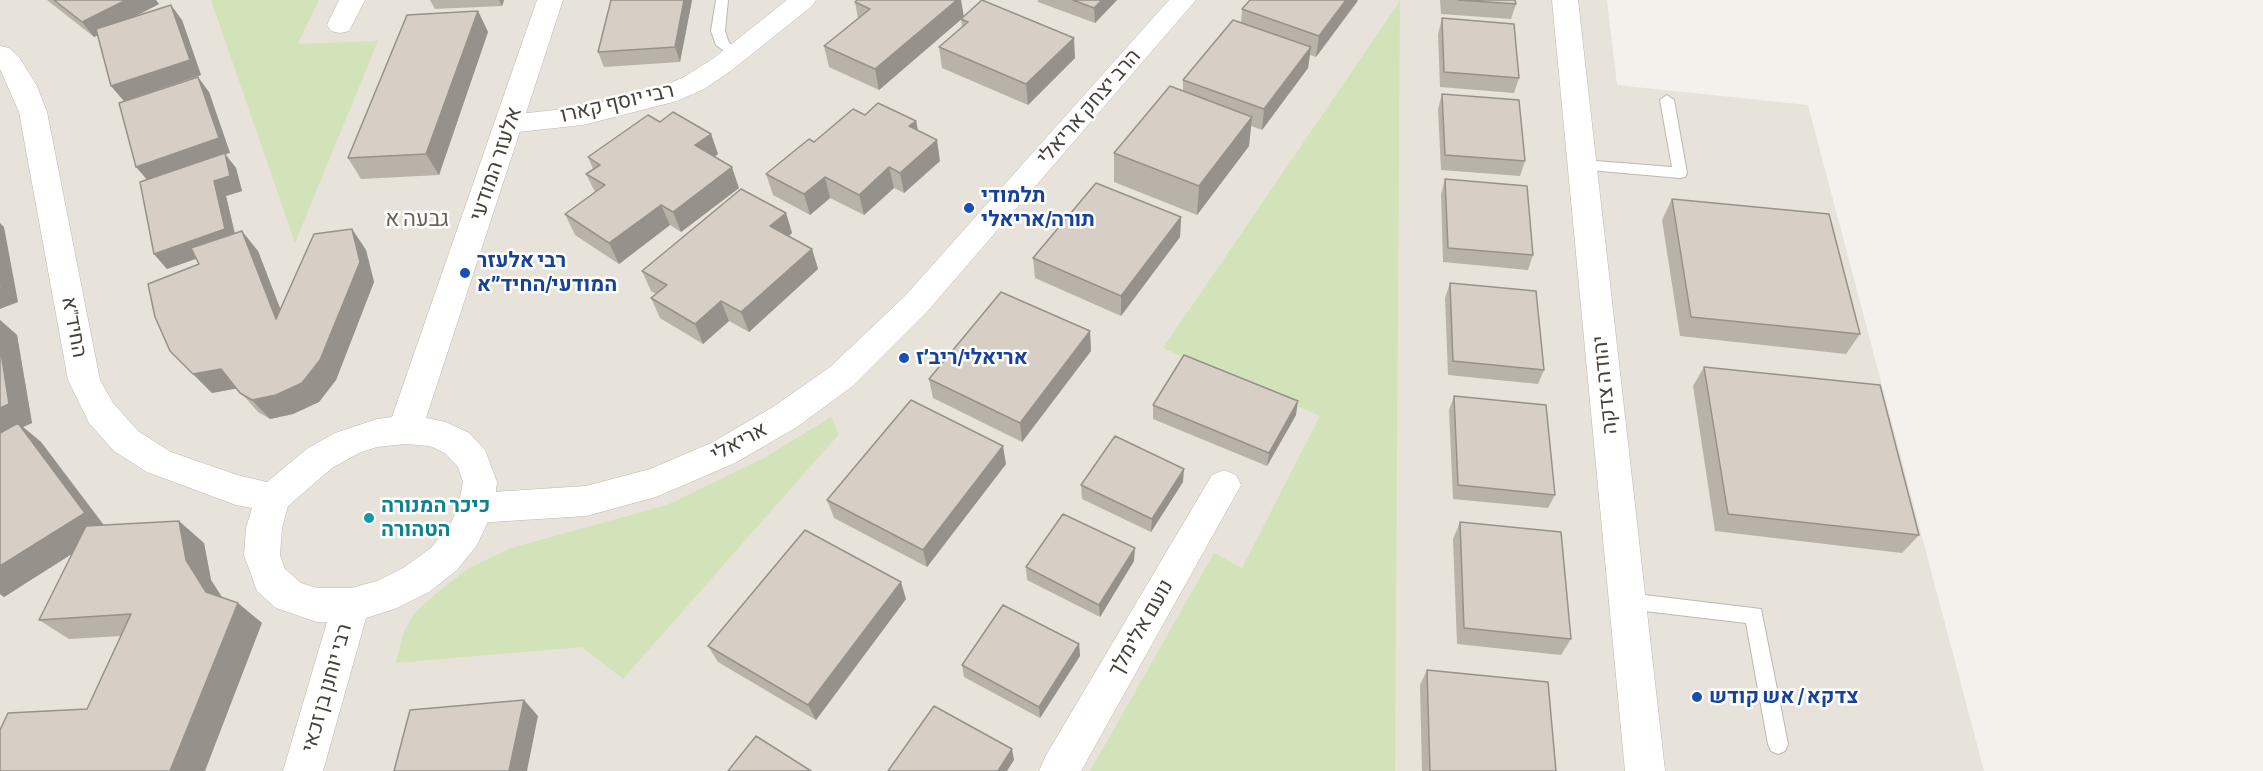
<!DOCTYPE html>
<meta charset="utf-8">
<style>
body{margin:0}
canvas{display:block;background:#f4f1ec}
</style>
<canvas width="2263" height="771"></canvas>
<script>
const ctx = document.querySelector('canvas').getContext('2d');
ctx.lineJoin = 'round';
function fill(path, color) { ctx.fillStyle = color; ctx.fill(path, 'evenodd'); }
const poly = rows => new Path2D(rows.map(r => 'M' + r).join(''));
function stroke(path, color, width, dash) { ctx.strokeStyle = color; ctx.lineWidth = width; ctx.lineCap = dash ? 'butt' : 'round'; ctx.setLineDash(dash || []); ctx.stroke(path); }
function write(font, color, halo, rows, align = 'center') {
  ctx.font = font + ' "Alegreya Sans",Heebo,sans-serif'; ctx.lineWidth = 5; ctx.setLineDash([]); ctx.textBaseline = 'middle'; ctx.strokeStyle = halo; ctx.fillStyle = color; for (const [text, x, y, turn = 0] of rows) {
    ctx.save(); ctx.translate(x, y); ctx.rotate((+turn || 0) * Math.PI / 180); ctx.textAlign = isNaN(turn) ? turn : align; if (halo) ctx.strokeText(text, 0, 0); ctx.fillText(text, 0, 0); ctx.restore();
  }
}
fill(poly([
 [0,0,1607,0,1617,85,1808,105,1984,771,0,771]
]), '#e7e3da');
fill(poly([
 [211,0,319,0,298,44,378,41,295,243],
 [1400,1,1395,771,1090,771,1214,553,1242,568,1320,416,1163,348],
 [831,417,839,434,623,679,582,647,396,663,403,634,413,615,434,595,469,568,511,548,667,505,764,458]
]), '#d2e3ba');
const service = poly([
 [716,0,728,0,725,31,729,43,742,51,744,54,742,57,732,57,716,45,711,31,716,0],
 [1667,95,1674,100,1687,173,1685,177,1680,178,1578,169,1576,165,1578,161,1583,160,1672,167,1660,100,1667,95],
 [1628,593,1761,609,1788,744,1785,751,1778,754,1771,751,1768,744,1746,623,1628,609,1621,607,1619,601,1621,595,1628,593]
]);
const minor = poly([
 [339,0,365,0,349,31,340,33,331,31,327,25,339,0],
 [787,0,816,0,812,6,732,70,704,89,677,101,583,125,509,133,499,131,495,124,499,117,509,115,583,107,659,88,684,77,714,58,787,0],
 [1169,0,1196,0,926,313,854,385,797,427,735,463,656,497,586,516,476,523,463,519,458,508,463,497,476,493,586,486,650,469,711,443,773,407,830,367,904,297,1169,0],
 [1224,470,1236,475,1241,485,1081,771,1039,771,1045,757,1212,475,1224,470]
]);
const tertiary = poly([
 [537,0,563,0,426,418,446,422,469,433,485,450,497,482,494,508,477,545,457,570,429,592,397,608,366,618,323,771,283,771,327,622,317,622,276,608,257,591,244,555,246,528,252,508,236,505,147,472,114,451,89,423,68,380,19,112,0,69,0,46,9,48,19,57,37,86,47,112,100,380,113,403,138,431,171,452,237,475,267,482,308,448,335,433,377,419,392,417,537,0],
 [405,444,430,446,445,453,458,467,463,482,458,508,451,523,431,548,403,568,377,581,351,588,317,588,301,583,285,569,280,555,282,528,288,506,332,468,359,453,377,447,405,444],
 [1552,0,1578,0,1665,771,1625,771,1552,0]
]);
stroke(service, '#beb8af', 2);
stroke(minor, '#beb8af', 1);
stroke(tertiary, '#beb8af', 1);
fill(service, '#fff');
fill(minor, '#fff');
fill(tertiary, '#fff');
fill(poly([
 [47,0,156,0,159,4,133,18,182,20,201,75,124,101,111,86,98,35,94,37],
 [430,0,504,0,502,6,435,9],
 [611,0,692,0,680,62,604,67,598,52],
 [1038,0,1117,0,1095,23,1038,2],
 [1440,0,1515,0,1516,4,1511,19,1441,14],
 [1358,1,1316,57,1310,55,1308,68,1262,130,1251,126,1249,146,1197,215,1114,182,1114,153,1183,91,1183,80,1241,23,1242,9],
 [855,2,964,17,1075,58,1028,105,942,68,939,47,962,27,961,19,879,90,829,67,824,46,858,18],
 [478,11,488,32,439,175,361,179,348,158],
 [1442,18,1519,78,1514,93,1440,87,1438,34],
 [209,92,230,153,225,154,236,168,242,191,226,196,235,233,258,251,280,309,352,229,366,250,374,282,336,380,319,402,293,414,270,419,258,412,237,388,212,393,170,351,199,264,196,259,167,269,154,254],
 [1442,94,1525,161,1520,176,1441,170,1438,109],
 [865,115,916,121,918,130,940,161,904,193,894,188,864,215,830,198,810,215,773,195,766,174,814,142],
 [660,122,711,134,718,154,714,157,739,188,681,232,670,225,619,264,575,235,565,214,595,192,586,174,593,169,588,157],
 [1445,179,1533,255,1528,270,1443,262,1441,194],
 [1672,199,1860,334,1846,354,1680,336,1662,220],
 [786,213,792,233,789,236,812,249,818,269,749,332,729,321,703,344,660,318,651,298,656,294,651,291,642,271],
 [1181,217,1180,237,1121,316,1035,278,1033,258],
 [1450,283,1544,370,1538,384,1448,375,1445,298],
 [0,320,17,335,32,423,23,427,41,442,104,525,204,543,211,580,222,597,262,623,87,709,121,636,69,639,39,620,73,553,4,597,0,594],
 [1090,331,1091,351,1022,442,933,398,929,379],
 [1704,367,1919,535,1902,553,1715,531,1693,386],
 [1454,396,1555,495,1548,508,1453,499,1449,410],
 [1153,405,1296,415,1267,466,1153,419],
 [1006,464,927,567,834,518,827,500],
 [1183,482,1151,532,1082,499,1081,485],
 [1460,522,1571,639,1561,655,1457,644,1453,539],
 [1134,561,1100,617,1027,580,1026,567],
 [906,599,816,720,718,662,708,646],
 [1079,644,1080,656,1040,718,964,677,962,665],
 [1427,670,1556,771,1422,771,1420,685]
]), '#b9b2a9');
fill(poly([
 [126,0,156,0,159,4,94,37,82,22],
 [499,0,504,0,502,6],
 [684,0,692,0,680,62,675,47],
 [957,0,961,0,964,17,879,90,875,69],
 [1102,0,1117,0,1095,23,1094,8],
 [1346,0,1358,0,1316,57,1319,36],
 [171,5,182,20,201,75,124,101,111,86],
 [478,11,488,32,439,175,426,154],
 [1074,38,1075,58,1028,105,1026,84],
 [1311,47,1308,68,1262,130,1264,109],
 [198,77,209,92,230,153,225,154,236,168,242,191,226,196,237,244,167,269,154,254,149,182,136,167],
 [1252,117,1249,146,1197,215,1199,186],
 [916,121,920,142,909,126],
 [711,134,718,154,702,166,695,145],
 [937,140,940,161,904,193,900,173],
 [732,167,739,188,681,232,673,212],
 [889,167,894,188,864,215,859,195],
 [825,177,830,198,810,215,804,194],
 [661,205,670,225,619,264,609,243],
 [786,213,792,233,777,247,770,226],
 [1181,217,1180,237,1121,316,1121,296],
 [0,223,4,227,18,302,0,309],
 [352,229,366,250,374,282,336,380,319,402,293,414,270,419,252,400],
 [242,231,258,251,292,339,276,319],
 [812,249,818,269,749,332,741,312],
 [721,301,729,321,703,344,695,324],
 [0,320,17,335,32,423,23,427,41,442,108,531,4,597,0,594],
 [1090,331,1091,351,1022,442,1020,423],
 [221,369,239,388,212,393,193,374],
 [1298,401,1296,415,1267,466,1269,453],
 [1003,446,1006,464,927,567,923,550],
 [1184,469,1183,482,1151,532,1152,519],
 [179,521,204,543,211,580,231,612,206,592,186,560],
 [1135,548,1134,561,1100,617,1099,605],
 [901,582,906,599,816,720,808,705],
 [238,603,262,623,205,771,170,771],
 [1079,644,1080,656,1040,718,1039,707],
 [524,700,538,716,527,771,509,771],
 [1012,749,1014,760,1007,771,998,771]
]), '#96918a');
const building = poly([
 [54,0,126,0,82,22,54,0],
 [611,0,684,0,675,47,598,52,611,0],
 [857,0,957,0,875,69,824,46,870,9,855,2,857,0],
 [982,0,1074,38,1026,84,939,47,968,22,961,19,982,0],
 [1073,0,1102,0,1094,8,1073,0],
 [1250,0,1346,0,1319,36,1242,9,1250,0],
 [1458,0,1515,0,1516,4,1458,0],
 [171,5,190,60,111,86,96,29,171,5],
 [478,11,426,154,348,158,407,15,478,11],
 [1442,18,1514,24,1519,78,1444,72,1442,18],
 [1233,20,1311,47,1264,109,1183,80,1233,20],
 [198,77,219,138,136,167,119,103,198,77],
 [1170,86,1252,117,1199,186,1114,153,1170,86],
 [1442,94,1519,100,1525,161,1445,155,1442,94],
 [878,103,916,121,909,126,937,140,900,173,889,167,859,195,825,177,804,194,766,174,809,139,814,142,853,109,865,115,878,103],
 [673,112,711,134,695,145,732,167,673,212,661,205,609,243,565,214,605,185,586,174,600,165,588,157,648,115,660,122,673,112],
 [225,153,230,176,214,181,225,229,154,254,140,182,225,153],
 [1445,179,1527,186,1533,255,1448,248,1445,179],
 [1096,183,1181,217,1121,296,1033,258,1096,183],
 [741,189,786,213,770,226,812,249,741,312,721,301,695,324,651,298,667,285,642,271,741,189],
 [1672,199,1829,214,1860,334,1691,317,1672,199],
 [352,229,360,262,320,360,302,383,276,395,252,400,240,393,221,369,193,374,170,351,155,317,148,284,199,264,191,248,242,231,276,319,314,234,352,229],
 [0,276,2,288,0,288,0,276],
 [1450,283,1536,291,1544,370,1453,361,1450,283],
 [1001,292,1090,331,1020,423,929,379,1001,292],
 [0,346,9,404,0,408,0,346],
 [1184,355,1298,401,1269,453,1153,405,1184,355],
 [1704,367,1880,385,1919,535,1728,514,1704,367],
 [1454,396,1546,405,1555,495,1458,485,1454,396],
 [911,400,1003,446,923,550,827,500,911,400],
 [18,423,85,513,0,566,0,433,18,423],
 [1115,436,1184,469,1152,519,1081,485,1115,436],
 [1063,514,1135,548,1099,605,1026,567,1063,514],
 [179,521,186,560,206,592,238,603,170,771,0,771,0,730,8,713,87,709,131,614,39,620,86,526,179,521],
 [1460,522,1561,532,1571,639,1464,628,1460,522],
 [805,530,901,582,808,705,708,646,805,530],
 [1003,605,1079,644,1039,707,962,665,1003,605],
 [1427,670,1548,682,1556,771,1430,771,1427,670],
 [524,700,509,771,394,771,410,710,524,700],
 [934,706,1012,749,998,771,888,771,934,706],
 [756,736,811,771,728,771,756,736]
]);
fill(building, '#d7cfc5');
stroke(building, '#96918a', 1.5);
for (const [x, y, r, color] of [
 [969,208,6,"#1a4fb4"],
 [465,273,6,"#1a4fb4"],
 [904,358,6,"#1a4fb4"],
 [369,518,6,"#0f9aa8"],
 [1697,697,6,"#1a4fb4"]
]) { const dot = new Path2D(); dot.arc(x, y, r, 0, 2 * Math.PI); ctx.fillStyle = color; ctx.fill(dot); stroke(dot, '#fff', 2); }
write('21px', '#47423a', '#fff', [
 ["רבי יוסף קארו",617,103,-13],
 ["הרב יצחק אריאלי",1089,107,-49],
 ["אלעזר המודעי",496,164,-71],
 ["החיד\"א",74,327,79],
 ["יהודה צדקה",1605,385,-96],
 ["אריאלי",739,442,-28],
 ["נועם אלימלך",1141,628,-60],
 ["רבי יוחנן בן זכאי",327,688,-74]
]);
write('bold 21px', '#164399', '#fff', [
 ["תלמודי",981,196],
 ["תורה/אריאלי",981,220],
 ["רבי אלעזר",477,261],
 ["המודעי/החיד״א",477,285],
 ["אריאלי/ריב׳ז",916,358],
 ["צדקא / אש קודש",1709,697]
], 'left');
write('bold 21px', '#0d838f', '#fff', [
 ["כיכר המנורה",381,506],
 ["הטהורה",381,530]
], 'left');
write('22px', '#695f53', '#fff', [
 ["גבעה א",417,219]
]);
</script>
